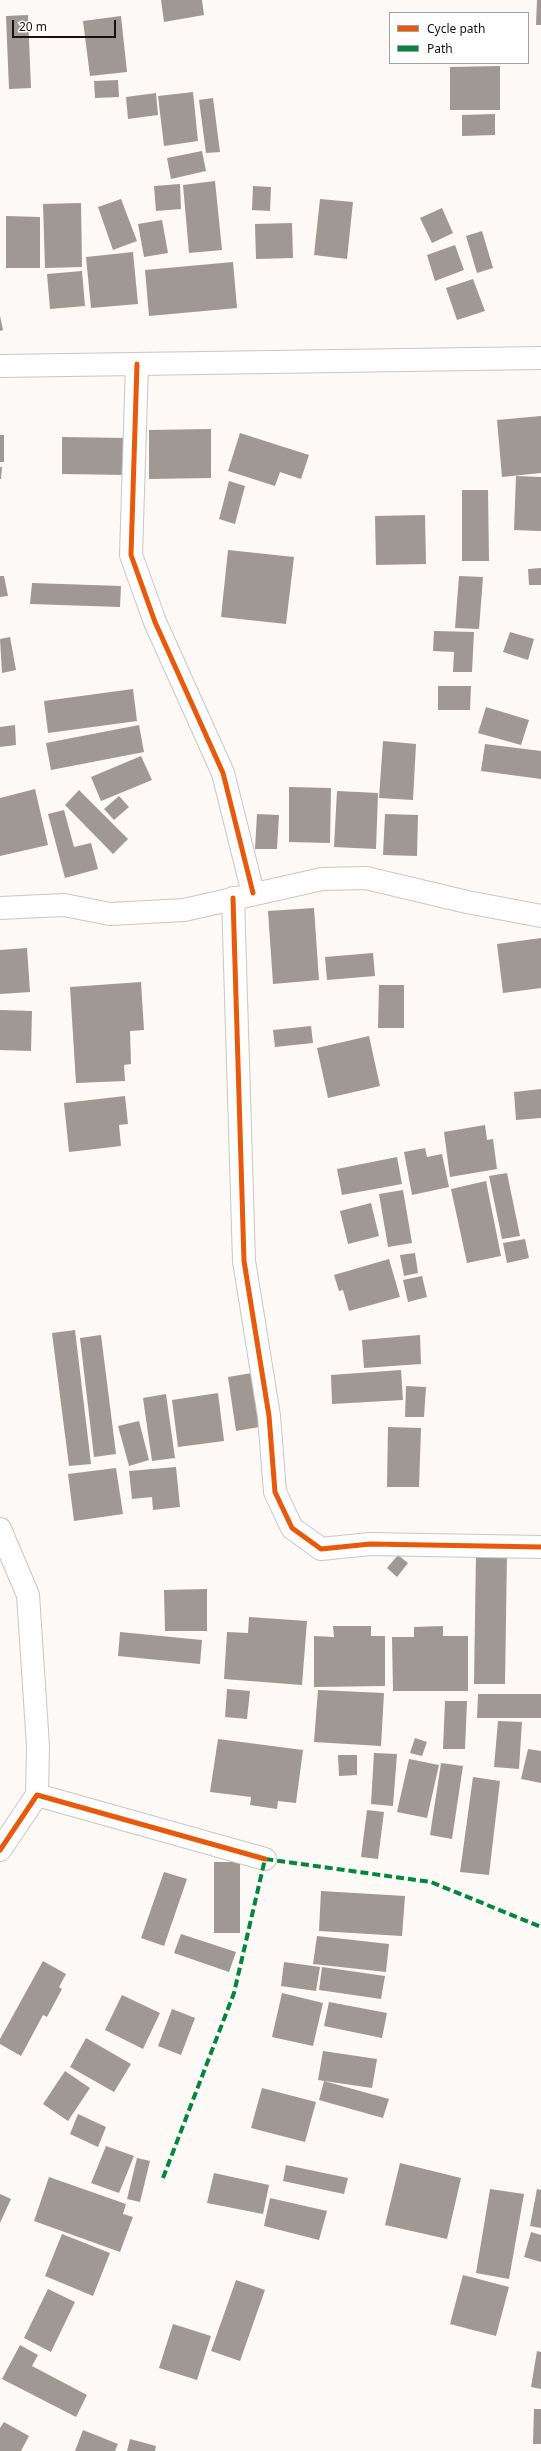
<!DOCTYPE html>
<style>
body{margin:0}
#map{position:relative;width:541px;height:2451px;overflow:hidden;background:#fcf9f7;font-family:"Noto Sans",sans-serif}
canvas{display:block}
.legend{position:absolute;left:389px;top:12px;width:140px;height:52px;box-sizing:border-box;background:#fff;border:1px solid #a3a09f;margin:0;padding:5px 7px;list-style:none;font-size:12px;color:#18110e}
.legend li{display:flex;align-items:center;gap:8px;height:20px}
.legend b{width:20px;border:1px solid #a3a09f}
.scale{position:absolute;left:12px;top:20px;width:104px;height:18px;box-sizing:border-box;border:2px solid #18110e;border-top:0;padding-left:5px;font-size:12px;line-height:14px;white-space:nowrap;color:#18110e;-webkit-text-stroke:3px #fff;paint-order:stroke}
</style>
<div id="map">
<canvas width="541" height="2451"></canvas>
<ul class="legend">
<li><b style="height:5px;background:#e8590c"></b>Cycle path</li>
<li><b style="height:5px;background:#00873e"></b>Path</li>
</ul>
<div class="scale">20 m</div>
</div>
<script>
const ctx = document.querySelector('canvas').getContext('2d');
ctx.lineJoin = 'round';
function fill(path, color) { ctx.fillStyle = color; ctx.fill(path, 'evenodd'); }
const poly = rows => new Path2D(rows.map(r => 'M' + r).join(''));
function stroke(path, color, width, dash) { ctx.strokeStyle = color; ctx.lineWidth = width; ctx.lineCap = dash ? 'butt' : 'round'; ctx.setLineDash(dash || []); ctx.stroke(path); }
fill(poly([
 [161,0,202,0,204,15,164,22],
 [537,0,541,0,541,25,536,25],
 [28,15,31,88,9,89,6,16],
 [121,16,127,72,90,76,83,21],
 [500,66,500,110,450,110,450,67],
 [118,80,119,97,95,98,94,81],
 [193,92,198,141,164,146,158,96],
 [156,93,158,115,128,119,126,97],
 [213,98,220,152,206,153,199,100],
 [495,114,495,135,462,136,462,115],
 [202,151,206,171,171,179,167,158],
 [215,181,222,250,189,253,183,185],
 [180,184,181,209,156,211,154,186],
 [253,186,271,187,270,211,252,210],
 [121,199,137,241,113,250,98,207],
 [320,199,353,202,347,259,314,255],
 [81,203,82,267,45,268,43,204],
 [442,208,453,233,432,243,420,218],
 [6,216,40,217,40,268,6,268],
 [162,220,168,253,144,257,138,224],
 [292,223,293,258,256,259,255,224],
 [482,231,493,268,477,273,466,236],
 [455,245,464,270,435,281,427,255],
 [133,252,138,304,91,308,86,257],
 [233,262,237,308,149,316,145,270],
 [82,271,85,306,50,309,47,274],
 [473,279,485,311,457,320,446,288],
 [0,316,3,330,0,331],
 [541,416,541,473,502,477,497,420],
 [211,429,211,478,149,479,149,430],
 [240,433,309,455,301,479,280,472,275,486,228,471],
 [0,435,4,435,4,462,0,462],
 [62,437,126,438,126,475,62,474],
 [0,467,2,467,1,479,0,479],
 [516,476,541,477,541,531,514,530],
 [229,481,245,486,235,524,219,519],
 [462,490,488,490,489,561,462,561],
 [425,515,426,564,376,565,375,516],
 [228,550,294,557,286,624,221,617],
 [541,568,541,585,529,585,528,569],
 [0,576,4,576,8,596,0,597],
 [459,576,483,577,479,629,455,628],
 [32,583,121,586,120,607,30,604],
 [434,631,474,632,472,672,453,672,454,652,433,651],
 [510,632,534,639,528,660,503,652],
 [10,637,16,670,2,673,0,639],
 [438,686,471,686,470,710,438,710],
 [133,689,137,721,48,733,44,701],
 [486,707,529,720,521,745,478,733],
 [15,725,16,745,0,747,0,727],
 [139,725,144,752,51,770,46,743],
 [383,741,416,744,413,800,379,798],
 [485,744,541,751,541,779,481,771],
 [141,756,152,780,101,801,91,777],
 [289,787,331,788,330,843,289,842],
 [35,789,48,845,0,856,0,798],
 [79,790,128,839,113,854,65,805],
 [337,791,378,793,376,849,334,847],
 [119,796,129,807,114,820,104,809],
 [64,810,74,847,91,843,98,869,65,878,48,814],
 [257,814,279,815,277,849,255,849],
 [385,814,418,815,417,856,383,855],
 [314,908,319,980,273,984,268,911],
 [541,938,541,988,503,993,497,944],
 [27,948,30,992,0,994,0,950],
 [373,953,375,976,327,980,325,957],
 [141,982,144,1030,130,1031,131,1064,124,1065,125,1081,76,1083,70,987],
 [379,985,404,985,404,1028,378,1028],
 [0,1010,32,1011,31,1051,0,1050],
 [311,1026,313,1043,275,1047,273,1030],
 [369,1036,380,1086,328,1098,317,1048],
 [541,1089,541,1118,516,1120,514,1092],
 [125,1096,128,1124,119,1125,121,1146,69,1152,64,1103],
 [485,1125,487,1140,493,1139,497,1169,450,1177,444,1132],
 [425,1148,427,1157,442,1154,449,1187,412,1195,404,1152],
 [397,1157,402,1184,342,1195,337,1169],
 [507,1173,520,1236,502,1239,489,1176],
 [486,1181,501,1256,467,1263,451,1189],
 [403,1190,412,1243,388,1247,379,1194],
 [371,1203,379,1236,348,1244,340,1211],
 [525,1239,529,1258,507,1263,503,1243],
 [415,1253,418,1273,404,1276,400,1255],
 [389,1259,400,1297,349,1311,343,1290,339,1291,334,1275],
 [422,1276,427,1297,408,1302,403,1280],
 [75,1330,91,1464,69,1466,52,1333],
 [101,1335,116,1454,94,1457,80,1338],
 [420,1335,421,1364,364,1368,362,1340],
 [401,1370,403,1400,332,1404,331,1375],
 [252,1373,259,1427,236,1431,228,1377],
 [406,1386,426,1387,424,1417,405,1417],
 [218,1393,224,1441,178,1447,172,1400],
 [166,1394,175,1458,152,1461,143,1398],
 [139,1421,149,1460,129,1466,118,1426],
 [388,1427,421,1428,419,1487,387,1487],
 [176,1467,180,1507,153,1510,152,1497,132,1499,129,1471],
 [116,1468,123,1514,74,1521,68,1474],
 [476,1553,507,1553,505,1684,474,1684],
 [398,1555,408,1563,397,1577,387,1568],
 [207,1589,207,1631,165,1631,164,1590],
 [249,1617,307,1621,302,1685,224,1679,227,1632,248,1633],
 [333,1626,371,1626,371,1636,385,1636,385,1686,314,1687,314,1636,334,1637],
 [443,1626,443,1636,468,1636,468,1691,393,1691,392,1637,414,1637,414,1627],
 [120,1632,202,1640,200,1664,118,1656],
 [227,1689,250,1691,247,1719,225,1717],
 [318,1690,384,1693,381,1746,314,1742],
 [478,1694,541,1694,541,1718,477,1718],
 [445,1701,467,1701,465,1749,443,1749],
 [498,1721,522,1722,519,1769,494,1767],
 [415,1738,427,1742,422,1756,410,1753],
 [218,1739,303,1750,296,1803,278,1801,277,1809,250,1805,251,1797,210,1792],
 [528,1749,541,1751,541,1783,521,1779],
 [374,1753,397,1754,393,1806,371,1804],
 [338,1755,357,1755,357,1775,339,1776],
 [409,1759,439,1765,427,1818,397,1812],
 [441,1763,463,1766,452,1839,430,1835],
 [473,1777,500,1781,489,1875,460,1872],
 [367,1810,384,1812,378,1859,361,1857],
 [214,1862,240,1862,240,1933,214,1933],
 [164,1872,187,1879,164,1946,141,1938],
 [321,1891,405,1896,402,1936,319,1931],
 [181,1934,236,1952,229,1972,174,1953],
 [317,1936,389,1944,386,1972,313,1964],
 [43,1961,66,1974,59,1987,62,1989,47,2017,43,2015,21,2056,0,2044,0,2039],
 [284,1962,320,1967,316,1991,281,1986],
 [322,1967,385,1976,381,1999,319,1990],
 [282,1993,323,2003,313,2046,272,2037],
 [122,1995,160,2013,143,2049,105,2030],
 [329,2002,387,2013,382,2038,324,2026],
 [172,2009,195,2018,181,2055,158,2046],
 [86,2038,131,2064,114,2092,70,2067],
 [323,2051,377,2059,372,2088,318,2080],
 [65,2071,90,2088,68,2121,43,2104],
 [324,2081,389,2099,383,2118,319,2100],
 [262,2088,316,2102,305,2142,251,2128],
 [78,2114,106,2127,98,2147,70,2134],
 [106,2146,134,2156,119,2193,91,2183],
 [137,2158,150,2161,140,2202,127,2199],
 [400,2163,461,2178,447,2239,385,2225],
 [286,2165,348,2178,344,2194,283,2181],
 [214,2173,269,2185,263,2214,207,2203],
 [49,2177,126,2204,123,2214,133,2217,120,2252,34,2221],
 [490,2189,524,2194,509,2279,476,2273],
 [537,2189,541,2190,541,2228,530,2226],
 [0,2194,11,2199,0,2223],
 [270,2198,327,2211,319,2240,264,2226],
 [531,2232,541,2235,541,2262,524,2257],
 [62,2234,110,2253,93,2296,45,2276],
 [463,2275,509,2287,496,2336,450,2324],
 [236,2280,265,2290,240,2361,211,2351],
 [48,2289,75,2302,51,2352,24,2338],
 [173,2324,211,2336,197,2380,159,2368],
 [20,2345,38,2355,32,2366,87,2395,76,2417,2,2379],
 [537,2351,541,2352,541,2389,531,2387],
 [534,2409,541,2409,541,2444,533,2444],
 [4,2422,29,2436,21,2451,0,2451,0,2428],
 [83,2430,118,2444,115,2451,75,2451],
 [130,2439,156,2446,155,2451,127,2451]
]), '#9f9893');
const minor = poly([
 [137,364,131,555,155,622,223,773,253,893],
 [0,366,541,358],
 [233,898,244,1261,269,1416,275,1492,292,1528,321,1549,370,1544,541,1547],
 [0,908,64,905,110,914,184,910,322,879,366,878,467,902,541,916],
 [0,1529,28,1595,38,1746,37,1795],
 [0,1850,37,1795,265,1859]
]);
stroke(minor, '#cbc6c3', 24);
stroke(minor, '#fffefe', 22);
stroke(poly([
 [163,2178,234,1993,265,1859,431,1882,541,1927]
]), '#00873e', 4, [8, 4]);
stroke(poly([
 [137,364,131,555,155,622,223,773,253,893],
 [233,898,244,1261,269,1416,275,1492,292,1528,321,1549,370,1544,541,1547],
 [0,1850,37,1795,265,1859]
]), '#e8590c', 5);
</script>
